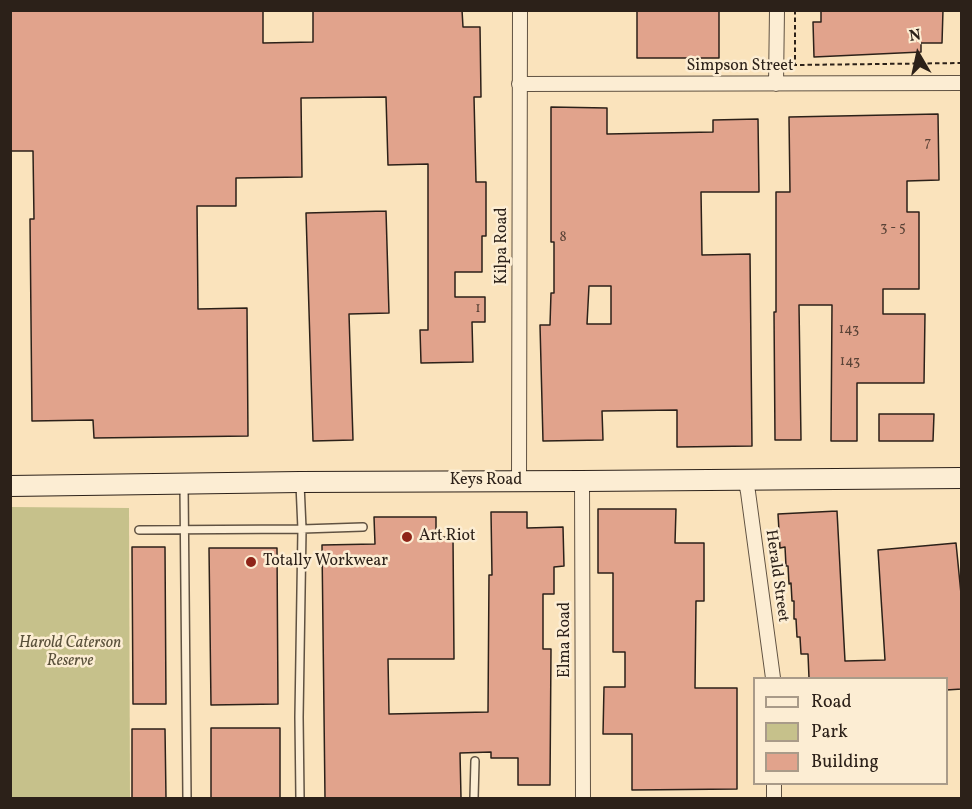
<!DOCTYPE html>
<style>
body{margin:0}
#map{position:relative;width:972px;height:809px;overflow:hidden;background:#fae3bc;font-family:Vollkorn,serif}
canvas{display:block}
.frame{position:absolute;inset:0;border:12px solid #2c2119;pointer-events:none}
.legend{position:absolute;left:753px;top:677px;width:195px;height:108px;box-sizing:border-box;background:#fcedd3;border:2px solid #a99b89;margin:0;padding:8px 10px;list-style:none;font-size:18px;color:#2c2119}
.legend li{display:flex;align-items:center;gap:12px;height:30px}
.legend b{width:30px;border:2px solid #a99b89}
.north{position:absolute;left:888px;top:24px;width:60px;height:60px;-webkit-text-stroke:4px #fcedd3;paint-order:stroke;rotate:351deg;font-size:16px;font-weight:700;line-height:24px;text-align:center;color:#2c2119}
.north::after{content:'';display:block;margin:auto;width:21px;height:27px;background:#2c2119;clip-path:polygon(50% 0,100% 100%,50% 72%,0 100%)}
</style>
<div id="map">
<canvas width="972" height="809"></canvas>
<div class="frame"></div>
<ul class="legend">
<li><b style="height:8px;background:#fcedd3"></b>Road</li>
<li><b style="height:16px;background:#c6c18b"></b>Park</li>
<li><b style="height:16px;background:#e1a38c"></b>Building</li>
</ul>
<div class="north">N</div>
</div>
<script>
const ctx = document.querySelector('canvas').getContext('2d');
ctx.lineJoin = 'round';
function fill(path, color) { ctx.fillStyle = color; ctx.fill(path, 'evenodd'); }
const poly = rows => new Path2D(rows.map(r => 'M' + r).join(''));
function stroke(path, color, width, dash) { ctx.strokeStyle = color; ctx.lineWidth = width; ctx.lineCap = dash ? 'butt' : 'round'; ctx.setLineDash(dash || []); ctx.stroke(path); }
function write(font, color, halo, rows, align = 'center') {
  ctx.font = font + ' Vollkorn,serif'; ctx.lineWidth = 5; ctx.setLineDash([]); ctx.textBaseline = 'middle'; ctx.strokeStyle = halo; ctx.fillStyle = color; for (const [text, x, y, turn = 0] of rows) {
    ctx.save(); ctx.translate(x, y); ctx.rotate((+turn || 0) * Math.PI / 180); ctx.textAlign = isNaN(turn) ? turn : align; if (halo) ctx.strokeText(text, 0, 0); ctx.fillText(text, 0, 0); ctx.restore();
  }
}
fill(poly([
 [11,507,129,508,130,798,11,798]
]), '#c6c18b');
const building = poly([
 [10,10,263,10,263,43,313,42,313,10,462,10,463,27,480,27,481,97,474,97,476,182,486,182,486,236,482,236,482,272,455,272,455,297,485,297,485,322,472,322,473,362,421,363,420,330,428,330,428,164,388,165,386,97,301,98,302,177,236,178,236,206,197,206,198,309,247,308,248,436,94,438,93,420,32,421,30,219,34,219,33,151,10,151,10,10],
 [637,10,719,10,719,58,637,58,637,10],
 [821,10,943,10,942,43,921,43,921,52,814,57,813,22,821,22,821,10],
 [551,107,607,108,607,134,713,132,713,120,758,119,759,192,701,192,702,255,750,254,752,446,677,447,677,410,602,411,603,440,543,441,540,325,550,325,551,293,554,293,554,242,551,242,551,107],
 [589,286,611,286,611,324,587,324,589,286],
 [938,114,939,180,907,181,907,212,919,212,919,289,883,289,883,314,925,314,924,383,857,383,857,441,831,441,832,305,799,305,801,440,775,440,774,312,776,312,776,192,790,192,789,117,938,114],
 [386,211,389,313,349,314,353,440,313,441,306,213,386,211],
 [879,414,934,414,933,441,879,441,879,414],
 [598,509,676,509,675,543,704,543,704,601,696,601,695,688,737,688,737,789,632,790,632,734,603,734,604,687,625,687,625,652,613,652,613,573,598,573,598,509],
 [837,511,845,661,885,660,878,550,956,543,962,604,962,689,946,690,946,678,809,678,808,654,801,654,800,637,797,637,796,619,794,619,794,601,792,601,791,583,789,584,788,566,786,566,785,547,780,548,778,514,837,511],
 [491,512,527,512,527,528,563,527,564,566,554,567,554,594,543,594,543,649,551,649,550,785,518,785,518,758,491,758,491,752,460,753,461,798,325,798,322,545,375,544,374,517,436,517,436,537,453,537,454,659,388,659,389,714,488,712,489,575,492,575,491,512],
 [132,547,165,547,166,704,133,704,132,547],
 [209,548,277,548,278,704,211,705,209,548],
 [211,728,280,728,280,798,211,798,211,728],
 [132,729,165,729,166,798,132,798,132,729]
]);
fill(building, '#e1a38c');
stroke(building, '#2c2119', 1.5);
const lane = poly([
 [184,486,187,798],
 [139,530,302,529,300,484],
 [300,798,299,717,302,529,363,527],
 [474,798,475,761]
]);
const street = poly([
 [519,84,962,83],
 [776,84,777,10],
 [745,479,748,492,773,678],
 [519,481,520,10],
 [582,481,583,798],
 [774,798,774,784]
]);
const secondary = poly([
 [10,486,300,482,582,481,962,478]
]);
stroke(lane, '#605242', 10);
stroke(street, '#605242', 16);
stroke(secondary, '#2c2119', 22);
stroke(poly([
 [795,10,795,65,962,63]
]), '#2c2119', 2, [4.5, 3]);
stroke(lane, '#fcedd3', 7);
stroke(street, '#fcedd3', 14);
stroke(secondary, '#fcedd3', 20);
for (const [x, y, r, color] of [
 [407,537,6,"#8f2418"],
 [251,562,6,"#8f2418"]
]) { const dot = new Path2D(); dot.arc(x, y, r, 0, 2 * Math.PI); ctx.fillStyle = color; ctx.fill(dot); stroke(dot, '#fcedd3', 2); }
write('14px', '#594236', null, [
 ["7",928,143],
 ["3 - 5",893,228],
 ["8",563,238],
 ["1",478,309],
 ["143",849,330],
 ["143",850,362]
]);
write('16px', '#2c2119', '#fcedd3', [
 ["Simpson Street",740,67],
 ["Kilpa Road",503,246,-90],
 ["Keys Road",486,481],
 ["Herald Street",776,576,82],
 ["Elma Road",566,640,-90]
]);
write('16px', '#2c2119', '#fcedd3', [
 ["Art Riot",419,537],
 ["Totally Workwear",263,562]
], 'left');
write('italic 16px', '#5a513b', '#fcedd3', [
 ["Harold Caterson",70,644],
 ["Reserve",70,662]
]);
</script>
